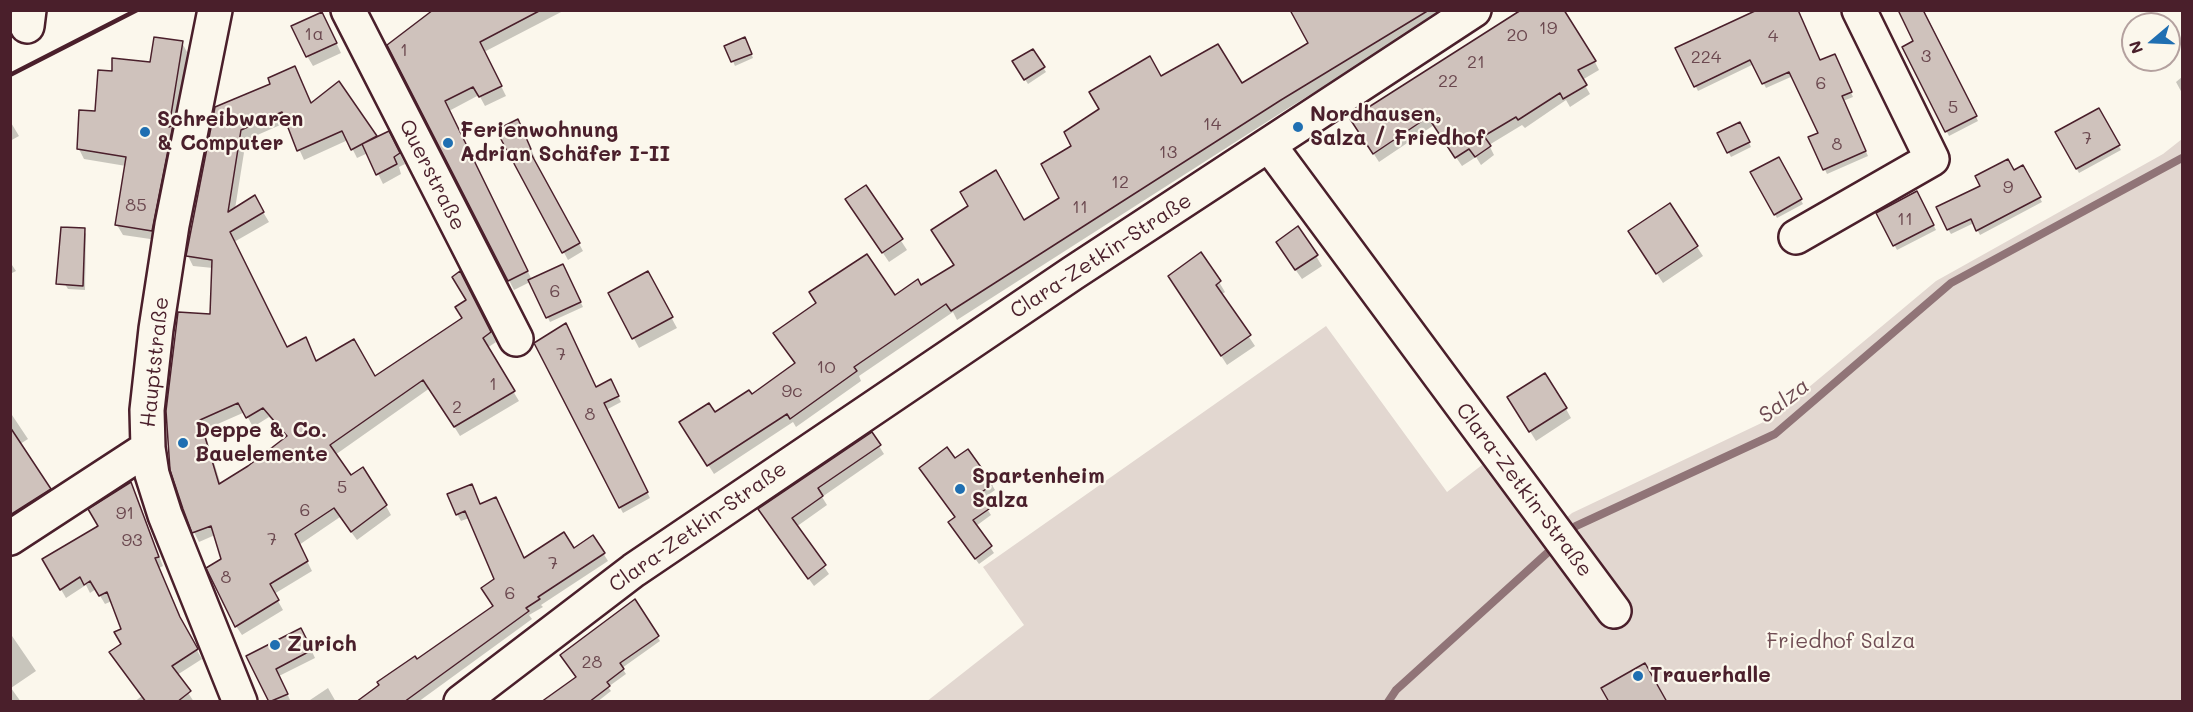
<!DOCTYPE html>
<meta charset="utf-8">
<style>
body{margin:0}
#map{position:relative;width:2193px;height:712px;overflow:hidden;background:#fbf7ec;font-family:Mali,sans-serif}
canvas{display:block}
.frame{position:absolute;inset:0;border:12px solid #4a1f2b;pointer-events:none}
.north{position:absolute;left:2121px;top:12px;width:60px;height:60px;box-sizing:border-box;background:#fbf7ec;border:2px solid #b4a19f;border-radius:50%;rotate:251deg;font-size:16px;font-weight:700;line-height:24px;text-align:center;color:#4a1f2b}
.north::after{content:'';display:block;margin:auto;width:21px;height:27px;background:#1f6fb2;clip-path:polygon(50% 0,100% 100%,50% 72%,0 100%)}
</style>
<div id="map">
<canvas width="2193" height="712"></canvas>
<div class="frame"></div>
<div class="north">N</div>
</div>
<script>
const ctx = document.querySelector('canvas').getContext('2d');
ctx.lineJoin = 'round';
function fill(path, color) { ctx.fillStyle = color; ctx.fill(path, 'evenodd'); }
const poly = rows => new Path2D(rows.map(r => 'M' + r).join(''));
function stroke(path, color, width, dash) { ctx.strokeStyle = color; ctx.lineWidth = width; ctx.lineCap = dash ? 'butt' : 'round'; ctx.setLineDash(dash || []); ctx.stroke(path); }
function write(font, color, halo, rows, align = 'center') {
  ctx.font = font + ' Mali,sans-serif'; ctx.lineWidth = 4.5; ctx.setLineDash([]); ctx.textBaseline = 'middle'; ctx.strokeStyle = halo; ctx.fillStyle = color; for (const [text, x, y, turn = 0] of rows) {
    ctx.save(); ctx.translate(x, y); ctx.rotate((+turn || 0) * Math.PI / 180); ctx.textAlign = isNaN(turn) ? turn : align; if (halo) ctx.strokeText(text, 0, 0); ctx.fillText(text, 0, 0); ctx.restore();
  }
}
fill(poly([
 [2182,139,2182,701,926,702,1024,625,983,567,1326,326,1447,492,1482,465,1540,541,1572,513,1772,418,1936,281,2163,154]
]), '#e2d7d0');
fill(poly([
 [434,10,565,10,484,52,506,96,485,106,479,95,449,111,532,280,565,270,583,307,550,322,530,282,514,290,389,46],
 [1292,10,1448,10,1287,109,957,320,953,312,859,376,861,381,796,427,793,422,714,474,687,431,715,414,752,396,894,297,921,287,1061,198,1073,146,1161,78,1241,85,1311,43],
 [1900,10,1924,10,1978,121,1949,136,1904,48,1915,42],
 [327,23,341,53,313,66,307,56],
 [182,43,187,52,157,240,123,235,117,225,126,166,84,159,79,149,114,72,151,63],
 [747,43,753,58,735,66,726,46],
 [1677,49,1820,62,1837,60,1853,97,1843,101,1868,156,1827,174,1810,138,1820,134,1793,76,1766,88,1754,64,1698,91],
 [1032,51,1046,72,1028,84,1014,62],
 [1595,62,1599,70,1582,80,1590,94,1570,107,1566,100,1525,128,1522,125,1489,145,1494,155,1481,165,1476,157,1462,166,1434,125,1379,162,1357,128],
 [2182,77,2182,93,2176,82],
 [339,84,377,138,394,143,405,164,399,167,401,174,383,184,368,153,357,158,348,140,304,160,287,122,246,140,235,209,254,197,269,222,234,242,287,349,306,339,317,362,374,378,464,319,468,301,465,282,496,342,487,348,519,401,460,436,430,388,335,455,351,477,386,506,391,515,357,540,340,517,299,545,312,571,274,594,283,610,242,635,236,626,215,535,199,542,194,532,172,469,168,446,167,411,212,316,213,268,193,266,188,256,216,108,311,104],
 [245,412,253,427,269,417,288,438,249,467,221,485,204,430],
 [2099,110,2121,150,2079,173,2057,133],
 [10,121,19,136,10,141],
 [1742,128,1751,147,1731,157,1719,134],
 [522,129,535,158,533,159,583,251,568,260,498,130],
 [1778,159,1803,204,1777,218,1752,173],
 [2023,167,2042,202,1980,235,1974,223,1951,234,1948,229,2013,172],
 [866,187,907,250,889,262,853,209],
 [1917,193,1936,230,1897,250,1878,213],
 [84,230,86,234,85,290,68,289,58,273],
 [1636,242,1697,247,1703,256,1663,283],
 [1283,252,1316,256,1322,266,1302,279],
 [10,262,16,271,10,274],
 [647,273,677,328,639,348,610,294],
 [1219,282,1225,292,1221,295,1255,346,1227,365,1176,286],
 [566,325,596,388,610,381,621,402,606,410,650,498,623,513,564,402,537,341],
 [1515,407,1566,409,1571,418,1536,441],
 [10,412,28,439,20,444,53,496,10,524],
 [879,446,884,454,822,497,827,505,796,527,829,574,814,586,764,518],
 [954,460,992,485,995,490,981,500,991,515,976,526,994,553,979,564,953,528,956,517],
 [130,484,163,566,159,568,184,628,202,659,177,675,194,702,134,702,142,696,123,645,123,629,112,601,105,604,96,589,90,593,86,585,66,598,44,560,100,526],
 [472,486,481,506,524,560,574,550,593,537,608,561,541,605,543,607,529,615,532,619,418,702,358,702,495,607,496,580,469,518,461,521,457,514],
 [634,601,660,641,622,668,626,674,608,687,611,691,597,702,544,702,578,677],
 [10,633,36,671,11,688,21,702,10,702],
 [305,637,315,658,279,676,291,702,270,702,248,656],
 [328,688,336,702,307,702]
]), '#0003');
stroke(poly([
 [1567,535,1576,526,1775,434,1951,283,2182,158],
 [1388,702,1396,690,1556,545]
]), '#907477', 8);
const building = poly([
 [433,10,541,10,480,42,502,86,479,97,473,87,445,101,528,271,508,281,387,45,433,10],
 [1290,10,1429,10,1281,100,951,311,946,304,854,367,857,371,790,419,787,414,707,466,679,422,709,403,715,412,749,390,752,394,795,363,773,333,816,303,809,292,867,254,895,295,918,279,921,285,954,265,931,230,968,206,960,192,996,170,1024,220,1059,198,1041,164,1071,146,1064,132,1099,109,1089,92,1150,56,1161,76,1218,44,1242,83,1308,43,1290,10],
 [1521,10,1564,10,1596,61,1578,70,1587,85,1563,99,1560,93,1518,120,1516,117,1484,136,1491,146,1475,157,1469,149,1455,158,1428,117,1373,154,1350,119,1521,10],
 [1757,10,1798,10,1820,60,1835,54,1852,92,1842,96,1866,151,1823,170,1808,137,1818,133,1789,72,1762,84,1750,60,1694,87,1675,48,1757,10],
 [1898,10,1923,10,1977,116,1945,132,1902,47,1913,41,1898,10],
 [322,12,337,43,306,57,291,26,322,12],
 [154,37,183,41,169,127,173,125,152,231,115,225,126,157,77,149,79,110,95,111,98,70,112,71,112,58,150,62,154,37],
 [745,37,752,54,731,62,724,46,745,37],
 [1033,49,1045,67,1024,80,1012,61,1033,49],
 [295,66,311,103,339,81,377,136,351,150,342,131,297,151,282,112,241,130,228,212,255,195,264,212,230,232,287,347,306,337,316,361,354,339,375,376,462,318,455,307,466,300,452,277,460,271,491,332,483,338,515,391,454,427,423,380,330,445,351,475,363,467,387,505,351,532,334,508,295,534,308,561,270,584,279,600,235,627,206,568,221,559,211,526,192,533,183,509,170,470,166,411,178,312,210,314,212,260,186,256,215,107,270,84,268,78,295,66],
 [238,403,246,418,263,408,287,436,248,466,219,484,200,420,238,403],
 [2099,108,2120,145,2076,169,2055,132,2099,108],
 [518,119,531,149,529,150,580,243,562,253,496,130,518,119],
 [1740,122,1750,142,1727,153,1717,133,1740,122],
 [389,131,400,153,394,157,397,164,376,175,362,144,389,131],
 [1779,157,1802,199,1774,215,1750,172,1779,157],
 [2008,159,2014,170,2023,165,2041,197,1976,231,1971,219,1947,230,1936,207,1980,186,1975,176,2008,159],
 [866,185,903,239,882,253,845,199,866,185],
 [1917,191,1934,225,1893,246,1876,213,1917,191],
 [1670,203,1698,246,1656,274,1628,231,1670,203],
 [1298,226,1318,255,1295,270,1276,242,1298,226],
 [61,227,85,228,83,286,56,284,61,227],
 [1201,252,1221,281,1216,285,1251,335,1221,356,1168,276,1201,252],
 [563,264,581,302,546,318,528,280,563,264],
 [648,271,673,317,632,339,608,293,648,271],
 [566,323,596,387,611,379,619,396,604,403,648,492,619,508,534,343,566,323],
 [1545,373,1567,408,1529,432,1507,397,1545,373],
 [10,427,51,489,10,515,10,427],
 [872,432,881,445,818,488,823,496,792,518,826,565,808,579,758,509,872,432],
 [947,447,955,458,968,449,993,484,979,494,989,509,973,520,992,546,975,559,948,522,955,517,919,468,947,447],
 [131,482,159,557,155,558,180,617,198,649,172,666,191,691,177,702,146,702,109,652,121,644,114,632,121,629,107,592,99,596,90,581,84,585,80,577,60,590,42,559,98,526,88,509,131,482],
 [472,484,480,504,496,497,524,558,564,532,574,548,593,535,605,553,538,597,540,599,526,608,529,611,404,702,356,702,379,685,377,682,415,656,417,659,493,606,481,588,494,579,465,511,456,515,447,494,472,484],
 [635,599,659,636,620,663,624,669,607,682,610,686,589,702,541,702,576,677,560,655,635,599],
 [301,628,312,650,276,669,288,694,269,702,246,656,301,628],
 [1645,663,1667,702,1609,702,1601,688,1645,663]
]);
fill(building, '#cfc2bc');
stroke(building, '#4a1f2b', 1.5);
const minor = poly([
 [215,10,172,225,156,329,147,410,148,448,152,474,165,515,240,702],
 [348,10,516,339],
 [27,26,29,10],
 [1269,145,1614,611],
 [1796,237,1932,159,1859,10],
 [10,538,148,448],
 [461,702,634,570,1073,273,1474,10]
]);
stroke(minor, '#4a1f2b', 38);
stroke(minor, '#fbf7ec', 33);
stroke(poly([
 [10,75,137,10]
]), '#4a1f2b', 4.5);
for (const [x, y, r, color] of [
 [1298,127,6,"#1f6fb2"],
 [145,132,6,"#1f6fb2"],
 [448,143,6,"#1f6fb2"],
 [183,443,6,"#1f6fb2"],
 [960,489,6,"#1f6fb2"],
 [275,645,6,"#1f6fb2"],
 [1638,676,6,"#1f6fb2"]
]) { const dot = new Path2D(); dot.arc(x, y, r, 0, 2 * Math.PI); ctx.fillStyle = color; ctx.fill(dot); stroke(dot, '#fbf7ec', 2); }
write('18px', '#6b484f', null, [
 ["19",1548,28],
 ["1a",314,34],
 ["20",1517,35],
 ["4",1773,36],
 ["1",404,50],
 ["3",1926,56],
 ["224",1706,57],
 ["21",1476,62],
 ["22",1448,81],
 ["6",1821,83],
 ["5",1953,107],
 ["14",1212,124],
 ["7",2087,138],
 ["8",1837,144],
 ["13",1168,152],
 ["12",1120,182],
 ["9",2008,187],
 ["85",136,205],
 ["11",1080,207],
 ["11",1905,219],
 ["6",555,291],
 ["7",561,354],
 ["10",826,367],
 ["1",493,384],
 ["9c",792,391],
 ["2",457,407],
 ["8",590,414],
 ["5",342,487],
 ["6",305,510],
 ["91",125,513],
 ["7",272,539],
 ["93",132,540],
 ["7",553,563],
 ["8",226,577],
 ["6",510,593],
 ["28",592,662]
]);
write('bold 21px', '#4a1f2b', '#fbf7ec', [
 ["Nordhausen,",1310,115],
 ["Salza / Friedhof",1310,139],
 ["Schreibwaren",157,120],
 ["& Computer",157,144],
 ["Ferienwohnung",460,131],
 ["Adrian Schäfer I-II",460,155],
 ["Deppe & Co.",195,431],
 ["Bauelemente",195,455],
 ["Spartenheim",972,477],
 ["Salza",972,501],
 ["Zurich",287,645],
 ["Trauerhalle",1650,676]
], 'left');
write('21px', '#4a1f2b', '#fbf7ec', [
 ["Querstraße",432,175,63],
 ["Clara-Zetkin-Straße",1101,256,-33],
 ["Hauptstraße",155,362,-84],
 ["Clara-Zetkin-Straße",1524,490,53],
 ["Clara-Zetkin-Straße",698,527,-35]
]);
write('21px', '#704d54', '#fbf7ec', [
 ["Friedhof Salza",1841,642]
]);
write('italic 22px', '#6d4a51', '#fbf7ec', [
 ["Salza",1784,401,-38]
]);
</script>
